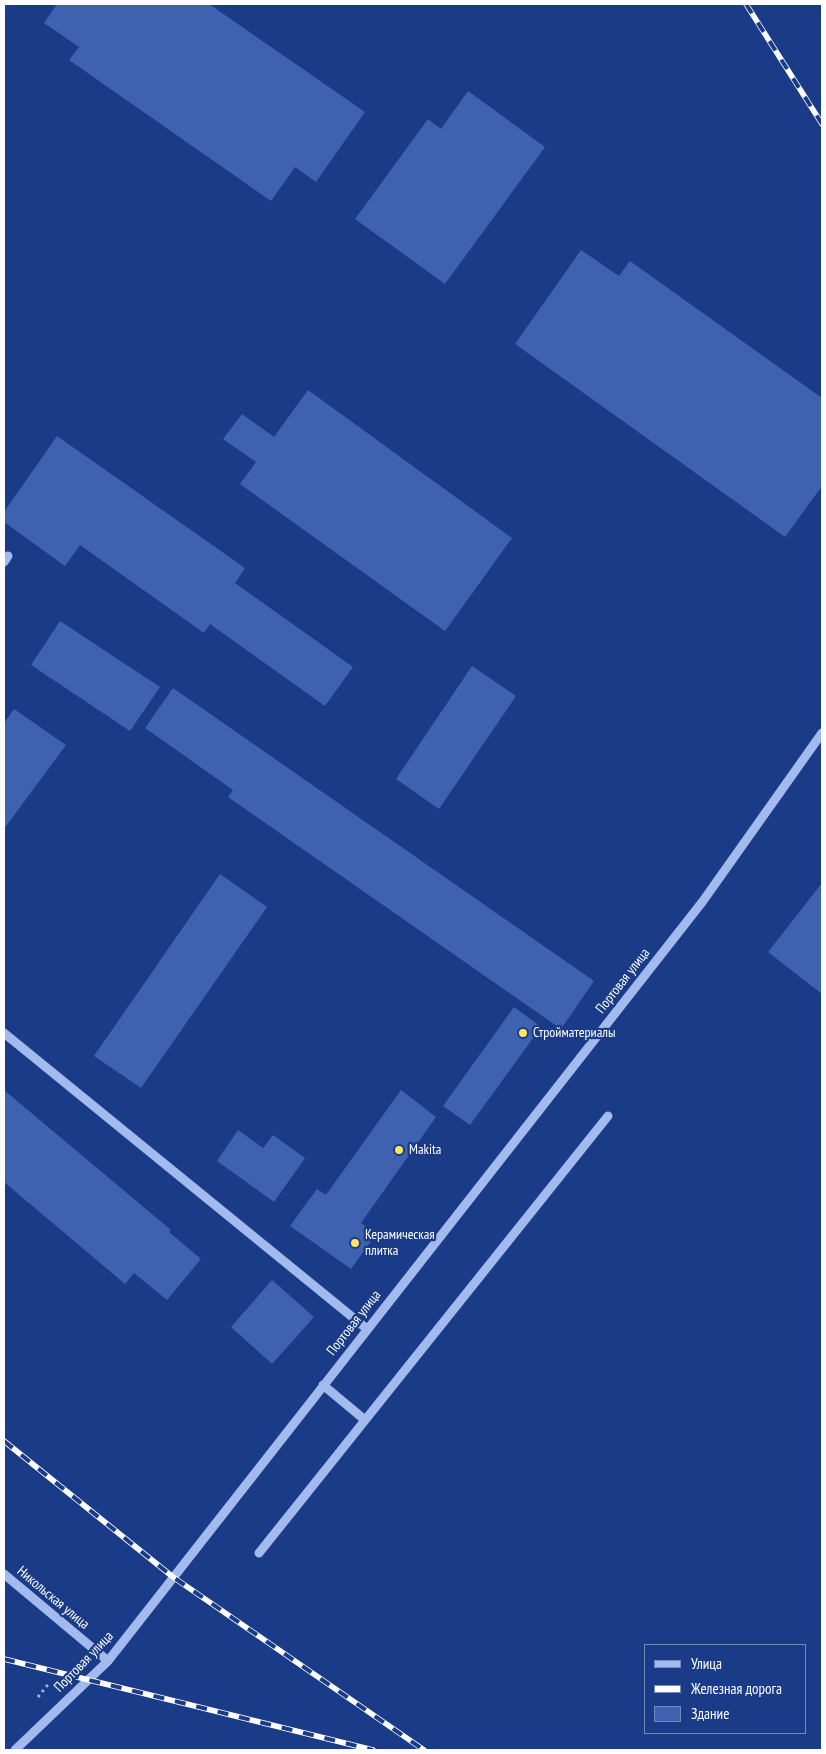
<!DOCTYPE html>
<meta charset="utf-8">
<style>
body{margin:0}
#map{position:relative;width:826px;height:1754px;overflow:hidden;background:#1a3b88;font-family:"PT Sans Narrow",sans-serif}
canvas{display:block}
.frame{position:absolute;inset:0;border:5px solid #fff;pointer-events:none}
.legend{position:absolute;left:644px;top:1644px;width:162px;height:90px;box-sizing:border-box;background:#1a3b88;border:1px solid #7689b8;margin:0;padding:6px 9px;list-style:none;font-size:15px;color:#fff}
.legend li{display:flex;align-items:center;gap:10px;height:25px}
.legend b{width:25px;border:1px solid #7689b8}
</style>
<div id="map">
<canvas width="826" height="1754"></canvas>
<div class="frame"></div>
<ul class="legend">
<li><b style="height:6px;background:#a2baed"></b>Улица</li>
<li><b style="height:6px;background:#fff"></b>Железная дорога</li>
<li><b style="height:14px;background:#3e62b0"></b>Здание</li>
</ul>
</div>
<script>
const ctx = document.querySelector('canvas').getContext('2d');
ctx.lineJoin = 'round';
function fill(path, color) { ctx.fillStyle = color; ctx.fill(path, 'evenodd'); }
const poly = rows => new Path2D(rows.map(r => 'M' + r).join(''));
function stroke(path, color, width, dash) { ctx.strokeStyle = color; ctx.lineWidth = width; ctx.lineCap = dash ? 'butt' : 'round'; ctx.setLineDash(dash || []); ctx.stroke(path); }
function write(font, color, halo, rows, align = 'center') {
  ctx.font = font + ' "PT Sans Narrow",sans-serif'; ctx.lineWidth = 4.5; ctx.setLineDash([]); ctx.textBaseline = 'middle'; ctx.strokeStyle = halo; ctx.fillStyle = color; for (const [text, x, y, turn = 0] of rows) {
    ctx.save(); ctx.translate(x, y); ctx.rotate((+turn || 0) * Math.PI / 180); ctx.textAlign = isNaN(turn) ? turn : align; if (halo) ctx.strokeText(text, 0, 0); ctx.fillText(text, 0, 0); ctx.restore();
  }
}
fill(poly([
 [57,4,209,4,365,112,316,182,295,167,271,201,69,60,79,47,44,23],
 [468,91,545,147,445,284,355,219,428,119,441,129],
 [581,250,619,276,630,261,822,398,822,486,785,537,515,344],
 [308,390,512,538,445,631,240,484,256,462,223,439,242,414,274,437],
 [57,436,245,568,235,583,353,667,325,706,210,624,204,633,80,545,65,566,4,522,4,512],
 [60,621,160,687,130,731,31,665],
 [472,666,516,696,439,809,396,779],
 [173,688,594,981,561,1029,228,797,233,790,145,728],
 [14,709,66,745,4,829,4,723],
 [220,874,267,907,141,1088,94,1056],
 [822,883,822,994,768,952],
 [514,1007,541,1027,470,1125,443,1106],
 [4,1090,171,1230,169,1232,201,1259,167,1300,134,1273,125,1284,4,1182],
 [401,1090,436,1117,361,1223,376,1234,351,1269,290,1226,317,1189,326,1195],
 [238,1130,263,1148,273,1135,305,1158,274,1202,217,1161],
 [272,1280,314,1317,272,1364,231,1327]
]), '#3e62b0');
stroke(poly([
 [38,1697,50,1682]
]), '#a2baed', 3, [2.5, 4]);
stroke(poly([
 [4,562,8,556],
 [4,1033,367,1329],
 [323,1385,365,1420],
 [259,1553,608,1116],
 [4,1574,108,1661],
 [15,1750,108,1661,703,901,822,733]
]), '#a2baed', 9);
const rail = poly([
 [746,4,822,124],
 [4,1441,173,1577,424,1750],
 [4,1659,373,1750]
]);
stroke(rail, '#fff', 5.5);
stroke(rail, '#1a3b88', 4, [11]);
for (const [x, y, r, color] of [
 [523,1033,5,"#ffe65e"],
 [399,1150,5,"#ffe65e"],
 [355,1243,5,"#ffe65e"]
]) { const dot = new Path2D(); dot.arc(x, y, r, 0, 2 * Math.PI); ctx.fillStyle = color; ctx.fill(dot); stroke(dot, '#1a3b88', 2); }
write('14px', '#fff', '#1a3b88', [
 ["Портовая улица",623,981,-52],
 ["Портовая улица",354,1323,-52],
 ["Никольская улица",53,1598,40],
 ["Портовая улица",84,1662,-46]
]);
write('14px', '#fff', '#1a3b88', [
 ["Стройматериалы",533,1033],
 ["Makita",409,1150],
 ["Керамическая",365,1235],
 ["плитка",365,1251]
], 'left');
</script>
